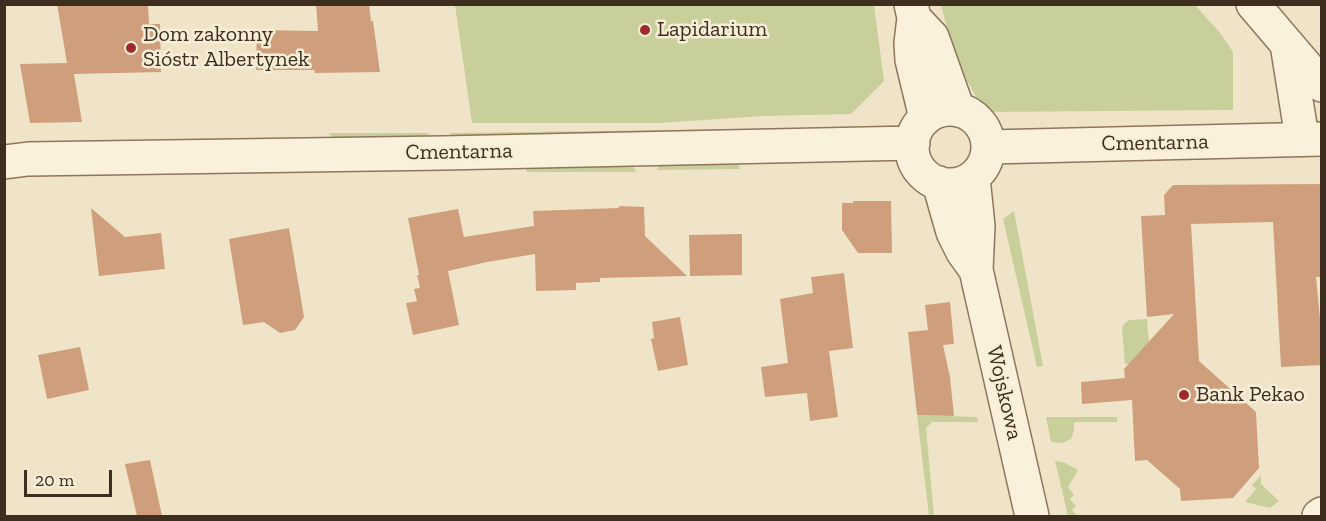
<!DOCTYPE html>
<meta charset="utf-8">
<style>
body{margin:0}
#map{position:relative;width:1326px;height:521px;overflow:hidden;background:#f0e4c8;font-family:"Zilla Slab",serif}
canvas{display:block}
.frame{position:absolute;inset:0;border:6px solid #3d2e20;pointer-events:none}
.scale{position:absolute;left:24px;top:470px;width:88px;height:27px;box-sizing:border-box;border:3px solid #3d2e20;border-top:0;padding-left:8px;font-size:18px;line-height:21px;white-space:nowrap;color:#3d2e20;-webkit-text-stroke:4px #f7eed8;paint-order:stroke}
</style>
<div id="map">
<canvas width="1326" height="521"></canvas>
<div class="frame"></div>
<div class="scale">20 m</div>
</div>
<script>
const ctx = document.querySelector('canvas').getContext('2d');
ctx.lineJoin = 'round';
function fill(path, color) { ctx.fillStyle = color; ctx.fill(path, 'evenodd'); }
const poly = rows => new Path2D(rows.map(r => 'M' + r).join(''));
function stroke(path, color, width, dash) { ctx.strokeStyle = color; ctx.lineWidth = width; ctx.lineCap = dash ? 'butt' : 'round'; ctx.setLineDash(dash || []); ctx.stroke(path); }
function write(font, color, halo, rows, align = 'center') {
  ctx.font = font + ' "Zilla Slab",serif'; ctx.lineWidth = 5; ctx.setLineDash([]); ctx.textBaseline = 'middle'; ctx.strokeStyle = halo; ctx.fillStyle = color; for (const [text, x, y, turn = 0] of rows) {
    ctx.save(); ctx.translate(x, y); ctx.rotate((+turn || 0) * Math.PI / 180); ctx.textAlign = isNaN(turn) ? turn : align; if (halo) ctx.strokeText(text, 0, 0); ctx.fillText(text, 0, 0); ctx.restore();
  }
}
fill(poly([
 [455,5,874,5,884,81,851,114,764,116,659,123,472,123],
 [941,5,1195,5,1221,34,1233,52,1233,110,985,112,956,62],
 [823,128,827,134,454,139,450,133],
 [329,133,429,133,425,139,333,140],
 [736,163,740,167,740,169,656,170,661,164],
 [632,164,636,172,527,172,526,169,531,165],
 [1014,211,1043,366,1037,367,1003,219],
 [1147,319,1149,342,1130,364,1125,364,1122,328,1124,324,1129,320],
 [917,415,977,417,978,422,932,422,926,428,934,516,929,516],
 [1046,417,1117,417,1117,422,1074,422,1074,430,1071,439,1063,443,1051,442],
 [1055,461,1063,462,1078,470,1068,487,1074,495,1070,499,1076,506,1072,510,1078,516,1068,516],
 [1261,475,1261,484,1279,501,1270,508,1245,502,1256,489,1252,485]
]), '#c9cf9b');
fill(poly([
 [57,4,148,4,149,24,160,24,161,72,74,74,82,122,30,123,20,64,67,63],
 [316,4,369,4,371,21,373,21,380,72,315,73,314,70,256,70,257,30,318,31],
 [1322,184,1322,277,1316,277,1322,340,1322,365,1281,367,1273,222,1191,224,1199,361,1256,412,1259,468,1233,498,1181,501,1180,489,1147,460,1135,461,1132,400,1082,404,1081,382,1125,378,1124,369,1174,314,1147,317,1141,216,1165,215,1164,195,1173,185],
 [853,201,891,201,892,253,858,253,842,230,842,203,853,203],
 [620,206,644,207,645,236,687,276,600,278,600,282,576,283,576,290,536,291,535,254,487,262,448,271,459,325,413,335,406,303,417,301,414,289,420,288,417,275,419,275,408,218,458,209,464,237,534,226,533,211,618,208],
 [91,208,125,237,161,233,165,269,99,276],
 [289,228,304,317,295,330,280,333,264,322,243,325,229,239],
 [742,234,742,275,690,276,689,235],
 [844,273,853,348,829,351,838,417,810,421,807,393,765,397,761,367,788,363,780,299,813,293,811,277],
 [950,302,954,344,943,345,950,377,954,416,917,415,908,332,928,330,925,305],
 [680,317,688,365,658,371,651,339,654,338,652,322],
 [80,347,89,390,47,399,38,355],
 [150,460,162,516,137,516,125,464]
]), '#cf9f7d');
const minor = poly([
 [911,4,914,18,911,43,912,60,926,118],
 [1253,4,1322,85],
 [914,18,932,37,958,110],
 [1287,44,1302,138],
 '912 147a38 38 0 1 1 76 0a38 38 0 1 1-76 0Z',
 [989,147,1322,139],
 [4,162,28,159,443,153,913,143],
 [973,178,978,226,976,270,1032,516],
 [939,183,953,232,963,252,976,270],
 [1319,516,1322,514]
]);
stroke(minor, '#8d765c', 36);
stroke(minor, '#faf1dc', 33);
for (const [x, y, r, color] of [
 [645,30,6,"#9e2a2b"],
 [131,48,6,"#9e2a2b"],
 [1184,395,6,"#9e2a2b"]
]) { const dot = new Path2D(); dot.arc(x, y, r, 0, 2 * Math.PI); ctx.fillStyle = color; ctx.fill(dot); stroke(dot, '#f7eed8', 2); }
write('22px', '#3d2e20', '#f7eed8', [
 ["Lapidarium",657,30],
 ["Dom zakonny",143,35],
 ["Sióstr Albertynek",143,60],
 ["Bank Pekao",1196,395]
], 'left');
write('22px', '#3d2e20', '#f7eed8', [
 ["Cmentarna",1155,143,-1],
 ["Cmentarna",459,152,-1],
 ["Wojskowa",1004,393,77]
]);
</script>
